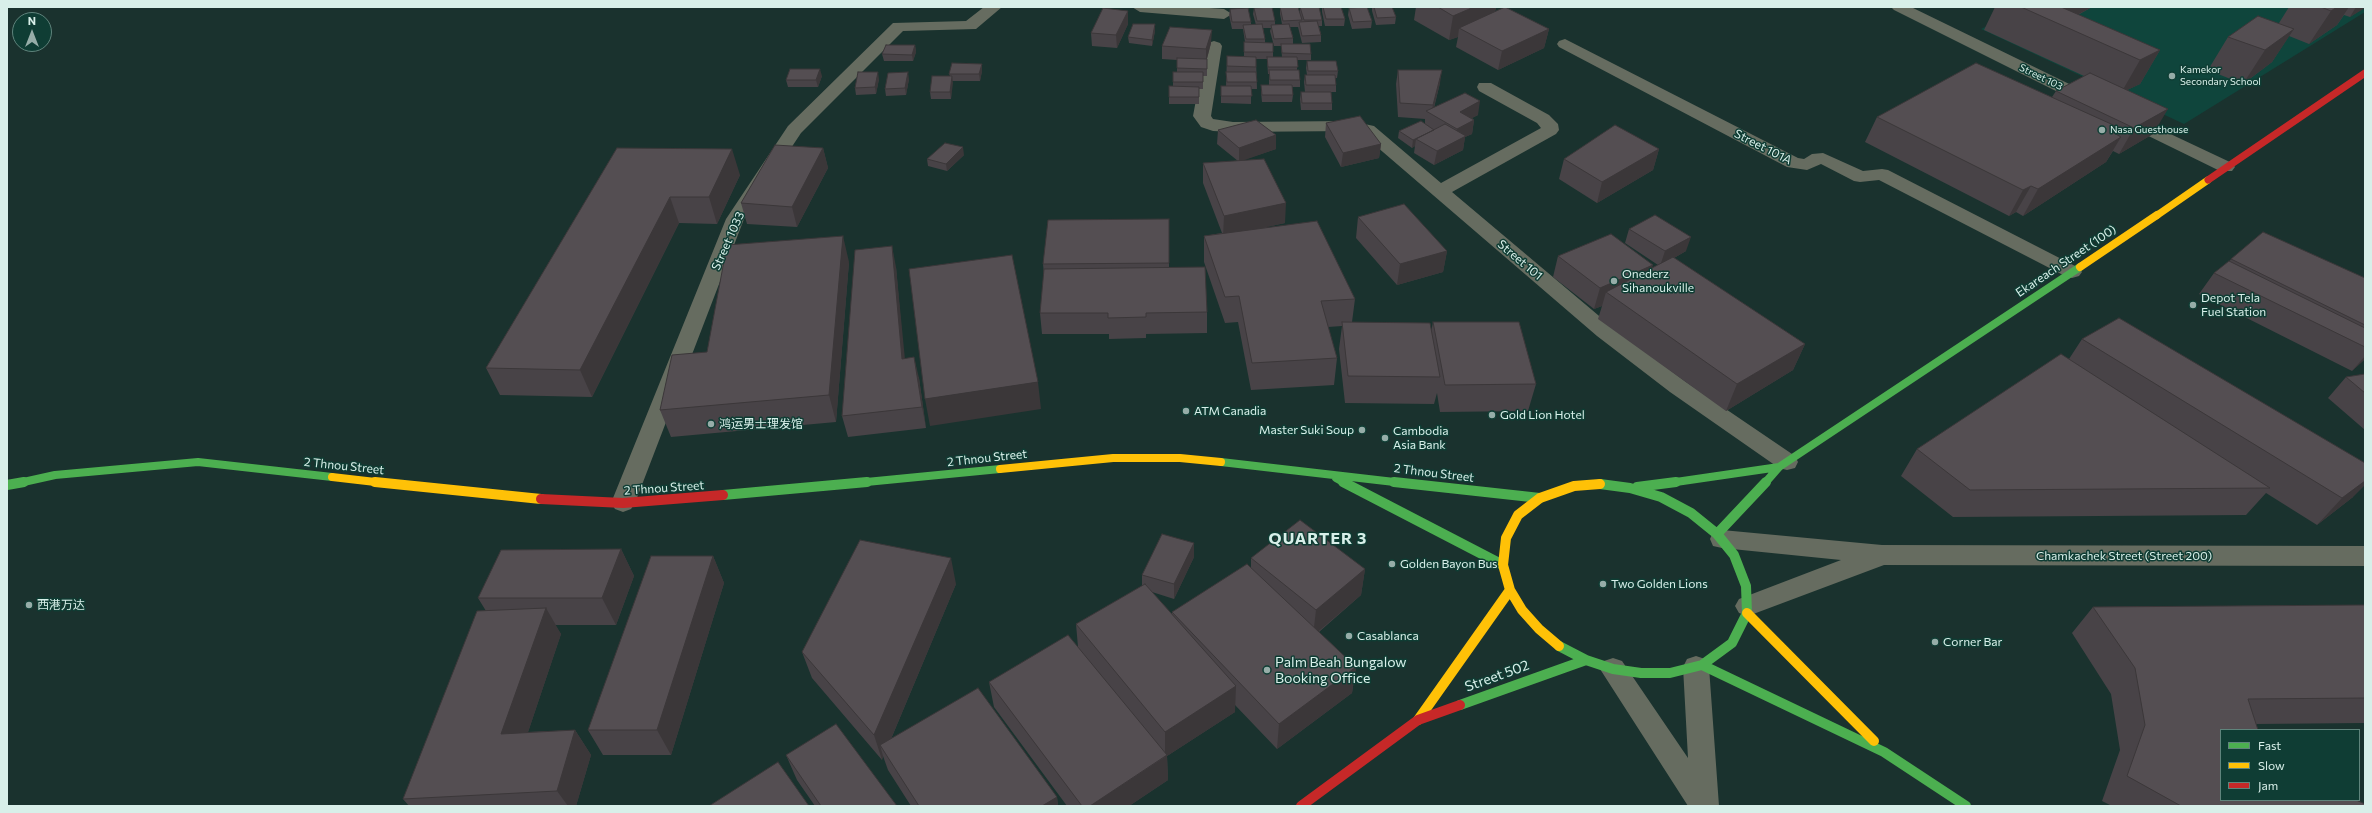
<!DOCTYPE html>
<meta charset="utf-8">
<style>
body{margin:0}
#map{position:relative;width:2372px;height:813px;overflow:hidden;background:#1a322e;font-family:Commissioner,sans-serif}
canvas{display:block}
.frame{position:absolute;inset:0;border:8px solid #d8efe9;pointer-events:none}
.legend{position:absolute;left:2220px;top:729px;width:140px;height:72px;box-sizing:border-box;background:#0f3d34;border:1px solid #5f847c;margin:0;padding:5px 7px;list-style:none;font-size:12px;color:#d8efe9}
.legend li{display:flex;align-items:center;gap:8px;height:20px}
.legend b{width:20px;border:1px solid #5f847c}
.north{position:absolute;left:12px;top:12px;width:40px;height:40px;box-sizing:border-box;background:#0f3d34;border:1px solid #5f847c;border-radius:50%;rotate:0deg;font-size:11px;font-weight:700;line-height:16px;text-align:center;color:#d8efe9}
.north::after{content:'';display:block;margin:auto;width:14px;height:18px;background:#96ada8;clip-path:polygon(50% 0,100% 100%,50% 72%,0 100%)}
</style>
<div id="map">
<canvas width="2372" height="813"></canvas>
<div class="frame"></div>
<ul class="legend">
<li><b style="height:5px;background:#4caf50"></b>Fast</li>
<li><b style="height:5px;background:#ffc107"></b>Slow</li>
<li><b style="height:5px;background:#c62828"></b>Jam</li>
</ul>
<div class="north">N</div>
</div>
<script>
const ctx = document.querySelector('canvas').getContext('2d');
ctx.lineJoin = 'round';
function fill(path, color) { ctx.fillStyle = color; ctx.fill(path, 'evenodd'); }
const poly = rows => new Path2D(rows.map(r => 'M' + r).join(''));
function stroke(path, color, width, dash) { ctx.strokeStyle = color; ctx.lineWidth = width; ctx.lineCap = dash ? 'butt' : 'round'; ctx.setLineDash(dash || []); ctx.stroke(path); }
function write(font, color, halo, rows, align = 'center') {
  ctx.font = font + ' Commissioner,"Noto Sans SC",sans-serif'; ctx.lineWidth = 3; ctx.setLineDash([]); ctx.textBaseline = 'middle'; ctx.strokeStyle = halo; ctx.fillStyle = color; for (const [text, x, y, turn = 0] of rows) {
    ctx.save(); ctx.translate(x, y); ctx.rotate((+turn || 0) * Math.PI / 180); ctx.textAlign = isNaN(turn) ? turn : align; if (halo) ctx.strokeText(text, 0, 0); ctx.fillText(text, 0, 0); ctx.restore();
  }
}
fill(poly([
 [2024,7,2365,7,2365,12,2184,124,1981,29]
]), '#0f453c');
fill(poly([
 [984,7,1002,7,976,29,903,31,801,133,744,219,635,503,631,509,623,512,615,509,611,503,726,219,788,126,893,23,966,21,984,7],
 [1132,7,1195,7,1224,9,1232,14,1224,19,1140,12,1132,7],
 [1891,7,1911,7,2096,97,2098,101,2096,105,2090,106,2084,105,1894,10,1891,7],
 [1565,39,1798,158,1804,159,1812,154,1823,153,1863,171,1882,169,1888,170,2079,268,2082,272,2079,276,2072,278,2065,276,1879,180,1860,182,1854,181,1821,164,1807,170,1787,167,1559,47,1557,44,1559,41,1565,39],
 [1214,41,1220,43,1222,46,1211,116,1213,119,1233,122,1350,121,1374,126,1441,183,1541,128,1537,123,1479,91,1477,87,1479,83,1491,83,1549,115,1558,124,1559,130,1556,134,1452,192,1611,326,1686,382,1795,456,1798,462,1795,468,1787,470,1779,468,1670,392,1597,336,1362,134,1350,131,1233,132,1213,131,1201,127,1193,116,1206,46,1208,43,1214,41],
 [2128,114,2232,163,2235,167,2232,171,2220,171,2122,123,2119,119,2122,115,2128,114],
 [1722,530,1882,545,2365,546,2365,566,1884,565,1748,616,1739,613,1735,606,1739,599,1841,560,1722,548,1713,546,1710,539,1713,532,1722,530],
 [1696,656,1705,659,1709,667,1719,806,1688,806,1600,669,1604,661,1613,658,1622,661,1688,758,1683,667,1687,659,1696,656]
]), '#666c60');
stroke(poly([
 [1221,462,1403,483],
 [1336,478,1345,483],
 [19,483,55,475,198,462,332,477],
 [856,483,1000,469],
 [1669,483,1779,467],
 [1765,483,1779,467,2080,267]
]), '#4caf50', 8);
stroke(poly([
 [1343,482,1503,565],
 [1394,482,1540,498],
 [7,485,24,482],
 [1637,487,1676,482],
 [723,495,867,482],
 [1717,534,1766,482],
 [1559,646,1586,660,1613,669,1641,673,1670,673,1702,665,1732,643,1747,613,1746,586,1734,555,1717,534,1691,513,1661,497,1630,488,1600,484],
 [1702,665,1884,752,1966,806],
 [1460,705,1586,660]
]), '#4caf50', 10);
stroke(poly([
 [2156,216,2208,180]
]), '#ffc107', 7);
stroke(poly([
 [2080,267,2157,215],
 [1000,469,1113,458,1180,458,1221,462],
 [332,477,384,483]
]), '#ffc107', 8);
stroke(poly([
 [375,482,541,499],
 [1747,613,1874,741],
 [1559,646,1539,629,1522,610,1510,590,1503,565,1506,538,1518,515,1540,498,1574,486,1600,484],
 [1418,720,1510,590]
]), '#ffc107', 10);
stroke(poly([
 [2208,180,2365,73]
]), '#c62828', 7);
stroke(poly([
 [541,499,623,503,723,495],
 [1301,806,1418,720,1460,705]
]), '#c62828', 10);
fill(poly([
 [1280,7,1300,13,1300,7,1322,20,1322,26,1319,26,1321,35,1321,42,1302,43,1298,27,1290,27,1293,38,1293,44,1311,54,1311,60,1297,60,1297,70,1300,80,1300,87,1292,87,1293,95,1292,102,1262,102,1261,92,1261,85,1269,85,1269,74,1268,74,1267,59,1256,59,1257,89,1251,89,1251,104,1221,103,1221,86,1226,86,1227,56,1244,56,1244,42,1245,42,1243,29,1232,29,1229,15,1230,9,1251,22,1251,25,1256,25,1253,14,1254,8,1275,21,1275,25,1282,24,1280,14],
 [1263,28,1271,28,1270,31,1274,46,1281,46,1282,57,1273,57,1273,52,1265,43,1265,39],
 [1322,7,1341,7,1345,19,1344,26,1325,26,1322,12],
 [1372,7,1392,7,1396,17,1395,24,1376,25,1372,11],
 [1416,7,1496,7,1495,12,1549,29,1544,48,1498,70,1456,47,1458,37,1449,40,1414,20],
 [1995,7,2092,7,2078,15,2160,50,2140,84,2127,90,2153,134,2119,154,2113,151,2106,162,2023,216,2016,212,2009,216,1865,142,1877,117,2052,97,2056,91,2084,76,1984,30],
 [2289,7,2365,7,2350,17,2344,15,2337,25,2309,44,2289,36,2272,62,2243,84,2208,70,2228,37,2279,23],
 [1349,8,1372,21,1371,28,1352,29,1348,15],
 [1128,11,1128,24,1117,48,1092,46,1091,33],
 [1155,31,1152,46,1129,43,1128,37],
 [1211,43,1207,59,1207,76,1203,76,1203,89,1199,89,1199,104,1169,104,1169,86,1173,86,1173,72,1177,72,1177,60,1162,59,1162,46],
 [915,45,916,52,913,61,884,61,882,54],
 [1307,61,1338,71,1337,78,1335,78,1336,85,1336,92,1321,92,1332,103,1332,110,1301,110,1300,99,1301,92,1305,92,1304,82,1305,75,1307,75,1306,68],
 [982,64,982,71,980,81,952,81,951,99,931,99,930,92,950,76,949,74],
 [1398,70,1440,83,1434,108,1478,115,1472,118,1474,120,1472,134,1465,137,1463,150,1434,165,1414,153,1415,146,1412,148,1398,138,1399,131,1425,124,1425,119,1398,117,1396,84],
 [822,76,818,87,788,87,786,80],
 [879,79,876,94,856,95,855,88],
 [909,79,906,95,886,96,885,89],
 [1326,123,1381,144,1379,158,1341,167,1325,137],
 [1218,130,1276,149,1243,160,1285,223,1266,227,1355,299,1352,322,1431,332,1433,322,1536,384,1528,411,1440,412,1437,393,1434,404,1345,403,1339,349,1342,326,1328,327,1337,358,1334,385,1251,390,1238,322,1225,323,1204,262,1204,236,1222,233,1203,183,1203,163,1238,161,1217,144],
 [617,148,740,175,717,224,679,223,592,397,500,395,486,368],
 [823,148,828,168,797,227,747,224,741,203],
 [1659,149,1653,170,1597,203,1559,179,1564,159],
 [964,155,947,171,928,166,927,159],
 [1358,217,1447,251,1443,272,1397,285,1356,238],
 [1169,219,1169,267,1207,312,1207,333,1146,334,1146,338,1109,339,1109,334,1042,334,1040,313,1044,274,1043,264],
 [1629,229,1686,251,1674,258,1805,344,1793,370,1726,411,1598,319,1602,306,1594,309,1553,277,1558,256,1652,268,1658,265,1625,243],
 [2231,259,2365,278,2365,359,2352,371,2199,294,2214,273,2229,262],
 [849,262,836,422,671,437,660,410,707,352],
 [896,267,904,358,919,378,926,428,848,437,842,416],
 [2082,339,2353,497,2317,525,2266,493,2246,515,1953,517,1901,476,1917,449,2069,359],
 [2365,374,2365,430,2328,398,2346,377],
 [621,549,634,576,616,625,555,625,561,634,528,732,575,730,591,755,576,806,409,806,403,799,486,611,478,598],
 [713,556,724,583,671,755,603,755,588,730],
 [1194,557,1174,599,1152,592,1172,614,1172,612,1251,567,1251,558,1365,569,1361,595,1319,632,1356,667,1352,693,1277,749,1235,705,1235,712,1167,756,1168,780,1129,806,1067,806,994,707,989,682,1078,647,1076,624,1142,586,1142,575],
 [956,584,891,739,1057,797,1058,806,911,806,888,770,883,756,882,760,812,678,802,652],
 [2365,605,2365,723,2256,724,2221,800,2365,806,2112,806,2102,801,2120,750,2111,694,2072,633,2093,607],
 [786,755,897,806,815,806,797,780]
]), '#484347');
fill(poly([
 [1474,7,1496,7,1493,22,1459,28,1458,37,1449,40,1453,16],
 [2056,7,2092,7,2060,24],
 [2337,7,2349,7,2337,25,2309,44,2331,11],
 [2356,7,2365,7,2365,8,2350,17],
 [1128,11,1128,24,1117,48,1116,35],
 [1155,24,1155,31,1152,46,1152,40],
 [1549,29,1544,48,1498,70,1502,51],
 [2294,29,2272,62,2243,84,2265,50],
 [1212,30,1211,43,1206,62,1206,49],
 [915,45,916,52,913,61,912,55],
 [2160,50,2140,84,2121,93,2140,60],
 [982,64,982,71,980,81,979,74],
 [820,69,822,76,818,87,816,80],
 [1442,70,1440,83,1432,114,1431,114,1433,105],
 [878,72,879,79,876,94,875,87],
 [908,72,909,79,906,95,905,88],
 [952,76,953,83,951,99,950,92],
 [1480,101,1478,115,1458,125,1460,112],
 [2168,109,2153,134,2119,154,2134,128],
 [1474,120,1472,134,1465,137,1463,150,1434,165,1437,151,1454,142,1457,129],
 [2120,128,2110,144,2121,137,2106,162,2023,216,2038,189,2112,132],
 [1276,135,1276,149,1239,162,1239,148],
 [1416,139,1415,146,1412,148,1413,140],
 [1381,144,1379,158,1341,167,1343,153],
 [963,147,964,155,947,171,946,164],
 [823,148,828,168,797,227,792,207],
 [732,149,740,175,717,224,709,197],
 [1659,149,1653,170,1597,203,1602,182],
 [2031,186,2016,212,2009,216,2023,190],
 [670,197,679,223,592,397,580,370],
 [1286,203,1285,223,1223,237,1224,216],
 [843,236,849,262,836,422,829,395],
 [1691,237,1686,251,1660,266,1665,251],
 [892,246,896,267,907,380,902,359],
 [1447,251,1443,272,1397,285,1400,264],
 [1653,265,1646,286,1606,292,1602,306,1594,309,1600,288],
 [1805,344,1793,370,1726,411,1737,384],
 [2365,356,2365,359,2352,371],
 [914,357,919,378,926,428,922,407],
 [1038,382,1041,409,930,426,925,399],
 [2365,481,2365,485,2353,497,2317,525,2342,498],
 [1194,543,1194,557,1174,599,1174,584],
 [621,549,634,576,616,625,602,598],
 [713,556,724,583,671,755,657,730],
 [951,558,956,584,885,753,880,745,883,756,882,760,874,735],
 [1365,569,1361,595,1313,636,1316,610],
 [546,608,561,634,519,759,501,734],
 [1356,667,1352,693,1277,749,1279,724],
 [1236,686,1235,712,1167,756,1168,780,1129,806,1090,806,1165,757,1165,732],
 [575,730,591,755,576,806,568,806,557,791],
 [1057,797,1058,806,1042,806]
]), '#3b3739');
const building = poly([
 [1272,7,1275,21,1257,21,1254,8,1272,7],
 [1280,7,1298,7,1302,20,1283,21,1280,7],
 [1300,7,1319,7,1322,20,1304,20,1300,7],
 [1323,7,1341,7,1345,19,1326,19,1323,7],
 [1367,7,1372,21,1353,22,1349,8,1367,7],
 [1374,7,1392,7,1396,17,1377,18,1374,7],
 [1438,7,1474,7,1453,16,1438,7],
 [1505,7,1549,29,1502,51,1459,28,1505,7],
 [2021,7,2061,7,2160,50,2140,60,2021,7],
 [2321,7,2337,7,2331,11,2321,7],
 [1103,8,1128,11,1116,35,1091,33,1103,8],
 [1248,8,1251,22,1232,22,1230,9,1248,8],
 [2258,16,2294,29,2265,50,2228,37,2258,16],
 [1317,21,1321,35,1302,36,1299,22,1317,21],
 [1133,24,1155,24,1152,40,1128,37,1133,24],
 [1262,24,1265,39,1246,39,1243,25,1262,24],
 [1289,24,1293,38,1274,39,1271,25,1289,24],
 [1170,27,1212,30,1206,49,1162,46,1170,27],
 [1244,42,1273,43,1273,52,1244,52,1244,42],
 [1281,44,1310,44,1311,54,1282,53,1281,44],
 [886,45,915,45,912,55,882,54,886,45],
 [1227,56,1256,57,1256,67,1227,66,1227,56],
 [1267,57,1297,57,1298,67,1268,67,1267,57],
 [1177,58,1207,59,1207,69,1177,68,1177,58],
 [1307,61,1336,61,1338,71,1308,71,1307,61],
 [952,63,982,64,979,74,949,74,952,63],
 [1976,63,2120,128,2112,132,2121,137,2038,189,2031,186,2023,190,1877,117,1976,63],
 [790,69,820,69,816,80,786,80,790,69],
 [1269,70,1299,70,1300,80,1270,80,1269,70],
 [1398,70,1442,70,1433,105,1400,103,1398,70],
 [858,72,878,72,875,87,855,88,858,72],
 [908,72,905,88,885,89,888,73,908,72],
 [1173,72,1203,72,1203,82,1173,82,1173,72],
 [1226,72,1256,72,1257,82,1227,82,1226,72],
 [2090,73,2168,109,2134,128,2056,91,2090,73],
 [1305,75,1335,75,1336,85,1306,85,1305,75],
 [932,76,952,76,950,92,930,92,932,76],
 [1261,85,1292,85,1293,95,1262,95,1261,85],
 [1169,86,1199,87,1199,97,1169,97,1169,86],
 [1221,86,1251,86,1252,96,1221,96,1221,86],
 [1301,92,1331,92,1332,103,1302,103,1301,92],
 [1465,93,1480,101,1460,112,1474,120,1457,129,1426,111,1465,93],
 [1360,116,1381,144,1343,153,1326,123,1360,116],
 [1256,120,1276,135,1239,148,1218,130,1256,120],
 [1421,121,1434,130,1413,140,1399,131,1421,121],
 [1445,124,1466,136,1437,151,1416,139,1445,124],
 [1615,125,1659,149,1602,182,1564,159,1615,125],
 [945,143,963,147,946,164,927,159,945,143],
 [775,145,823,148,792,207,741,203,775,145],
 [617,148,732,149,709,197,670,197,580,370,486,368,617,148],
 [1264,159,1286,203,1224,216,1203,163,1264,159],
 [1404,204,1447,251,1400,264,1358,217,1404,204],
 [1655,215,1691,237,1665,251,1629,229,1655,215],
 [1169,219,1169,263,1043,264,1048,220,1169,219],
 [1317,221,1355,299,1321,301,1337,358,1252,363,1239,296,1225,297,1204,236,1317,221],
 [2263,232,2365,278,2365,325,2231,259,2263,232],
 [1611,234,1653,265,1600,288,1558,256,1611,234],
 [843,236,829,395,660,410,672,355,707,352,727,245,843,236],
 [892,246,902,359,914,357,922,407,842,416,855,250,892,246],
 [1012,255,1038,382,925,399,909,269,1012,255],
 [1673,257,1805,344,1737,384,1606,292,1673,257],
 [2229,261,2365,328,2365,347,2214,273,2229,261],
 [1205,267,1207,312,1146,313,1146,317,1108,318,1108,313,1040,313,1044,269,1205,267],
 [2119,318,2365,463,2365,481,2342,498,2082,339,2119,318],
 [1342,322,1430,323,1440,377,1348,376,1342,322],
 [1433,322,1519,322,1536,384,1445,385,1433,322],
 [2061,354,2270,488,1970,490,1917,449,2061,354],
 [2365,374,2365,393,2346,377,2365,374],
 [1300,520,1365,569,1316,610,1251,558,1300,520],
 [1162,534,1194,543,1174,584,1142,575,1162,534],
 [860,540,951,558,874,735,802,652,860,540],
 [621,549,602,598,478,598,501,550,621,549],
 [651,556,713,556,657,730,588,730,651,556],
 [1247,564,1356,667,1279,724,1172,612,1247,564],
 [1145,584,1236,686,1165,732,1076,624,1145,584],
 [2365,605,2365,698,2248,699,2258,730,2221,730,2221,800,2356,800,2365,804,2365,806,2181,806,2127,776,2145,725,2135,668,2093,607,2365,605],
 [546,608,501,734,575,730,557,791,403,799,477,611,546,608],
 [1068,635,1167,755,1090,806,1082,806,989,682,1068,635],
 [978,688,1057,797,1042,806,919,806,880,745,978,688],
 [836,724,897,806,821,806,786,755,836,724],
 [778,762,809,806,709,806,778,762]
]);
fill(building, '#544e52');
stroke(building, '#3b3739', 1);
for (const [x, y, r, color] of [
 [2172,76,4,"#96ada8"],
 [2102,130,4,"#96ada8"],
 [1614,281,4,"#96ada8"],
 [2193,305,4,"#96ada8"],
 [1186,411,4,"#96ada8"],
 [1492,415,4,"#96ada8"],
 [711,424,4,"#96ada8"],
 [1362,430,4,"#96ada8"],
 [1385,438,4,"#96ada8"],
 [1392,564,4,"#96ada8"],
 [1603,584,4,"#96ada8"],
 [29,605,4,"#96ada8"],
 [1349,636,4,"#96ada8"],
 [1935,642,4,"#96ada8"],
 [1267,670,4,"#96ada8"]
]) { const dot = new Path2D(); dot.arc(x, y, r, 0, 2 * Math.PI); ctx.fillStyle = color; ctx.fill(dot); stroke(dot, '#0f3d34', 1.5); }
write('10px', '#d8efe9', '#0f3d34', [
 ["Kamekor",2180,70],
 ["Secondary School",2180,82],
 ["Nasa Guesthouse",2110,130]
], 'left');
write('10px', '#d8efe9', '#0f3d34', [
 ["Street 103",2041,77,26]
]);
write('12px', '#d8efe9', '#0f3d34', [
 ["Street 101A",1763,147,27],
 ["Street 1033",728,241,-66],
 ["Street 101",1520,260,40],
 ["Ekareach Street (100)",2066,261,-34],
 ["2 Thnou Street",987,458,-6],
 ["2 Thnou Street",344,466,6],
 ["2 Thnou Street",1434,473,7],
 ["2 Thnou Street",664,488,-4],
 ["Chamkachek Street (Street 200)",2124,556]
]);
write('12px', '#d8efe9', '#0f3d34', [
 ["Onederz",1622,274],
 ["Sihanoukville",1622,288],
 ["Depot Tela",2201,298],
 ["Fuel Station",2201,312],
 ["ATM Canadia",1194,411],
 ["Gold Lion Hotel",1500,415],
 ["鸿运男士理发馆",719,424],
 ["Master Suki Soup",1354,430,"right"],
 ["Cambodia",1393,431],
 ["Asia Bank",1393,445],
 ["Golden Bayon Bus",1400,564],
 ["Two Golden Lions",1611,584],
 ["西港万达",37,605],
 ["Casablanca",1357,636],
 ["Corner Bar",1943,642]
], 'left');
write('14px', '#d8efe9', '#0f3d34', [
 ["Palm Beah Bungalow",1275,662],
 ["Booking Office",1275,678]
], 'left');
write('14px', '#d8efe9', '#0f3d34', [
 ["Street 502",1497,676,-20]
]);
ctx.letterSpacing = '1px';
write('bold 16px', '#d8efe9', '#0f3d34', [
 ["QUARTER 3",1318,539]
]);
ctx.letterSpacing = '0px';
</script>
